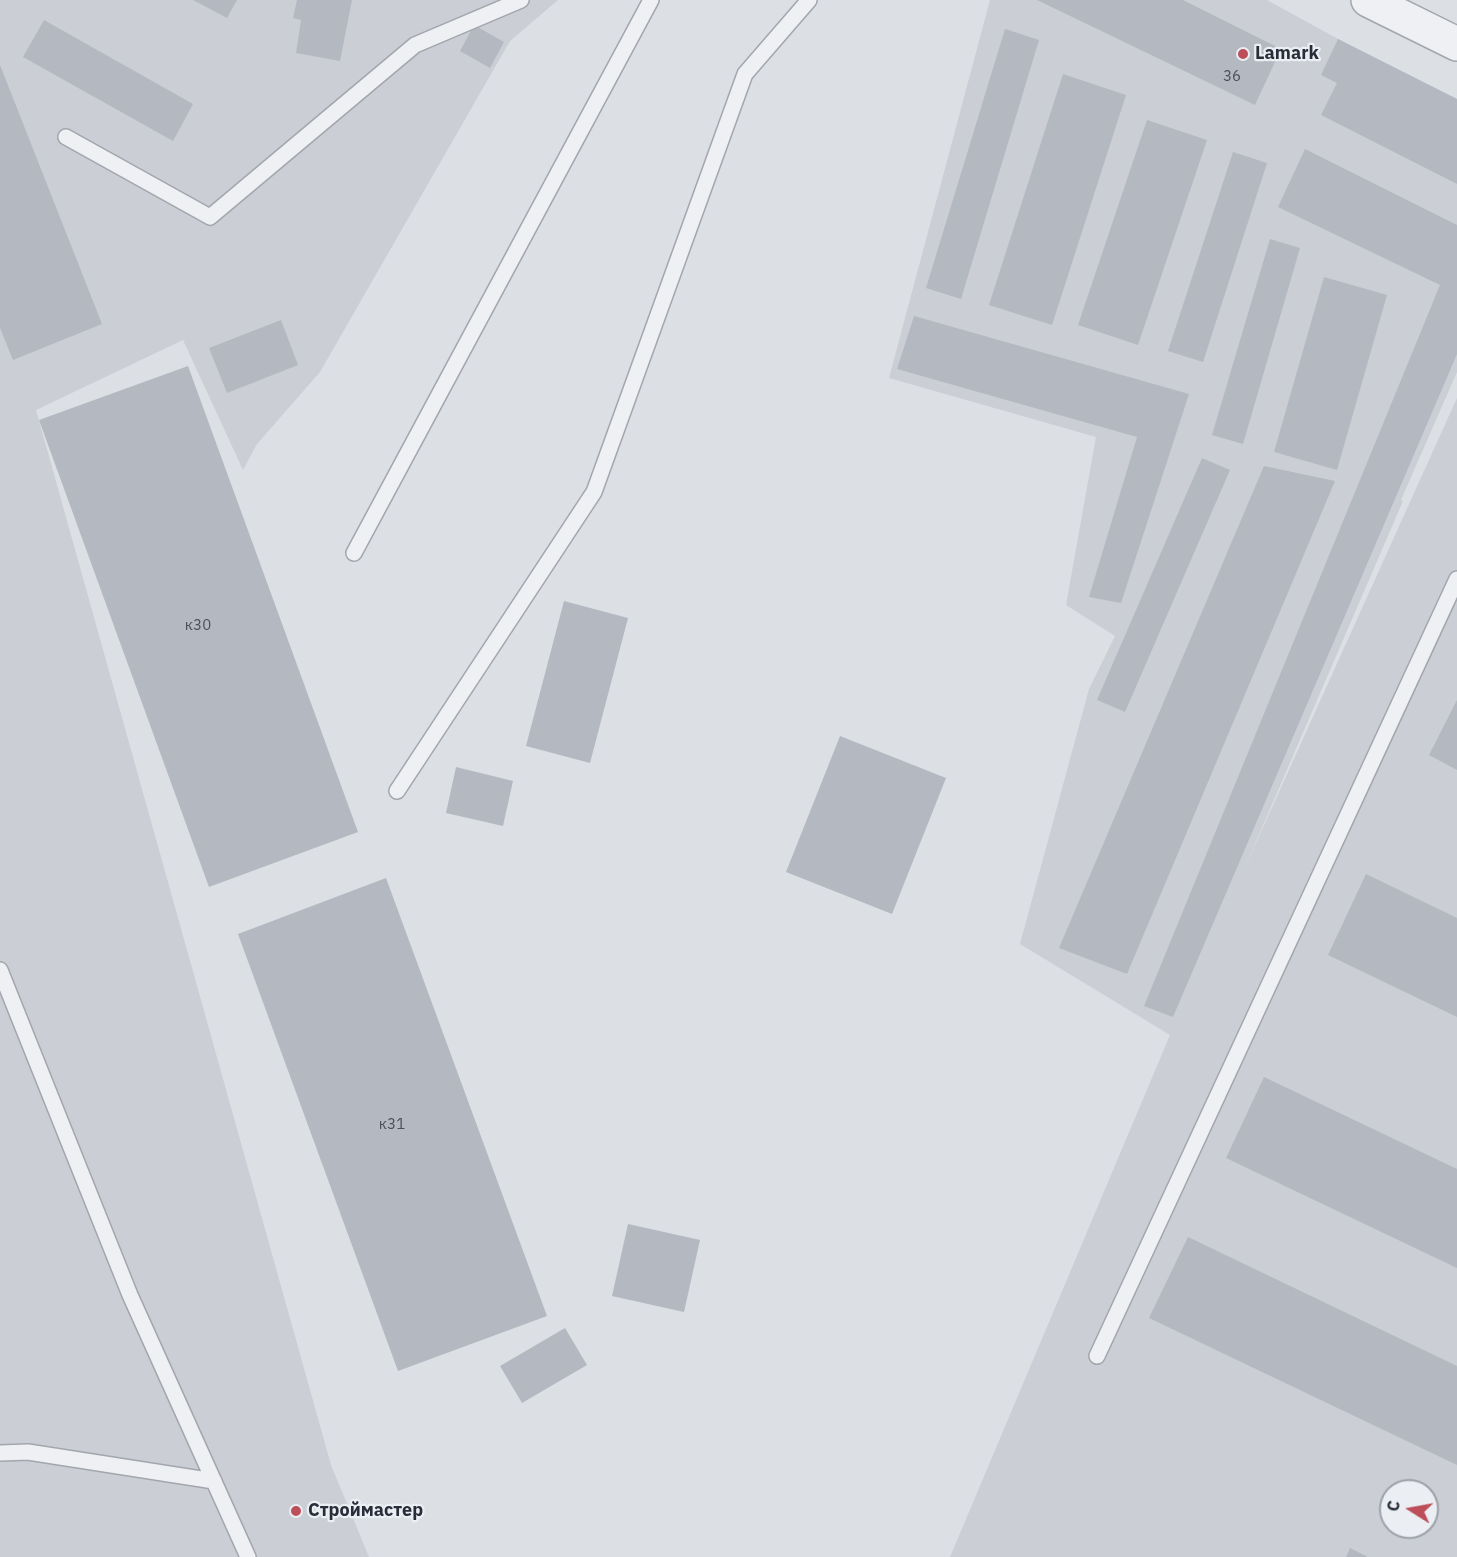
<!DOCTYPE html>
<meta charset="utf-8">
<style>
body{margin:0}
#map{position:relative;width:1457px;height:1557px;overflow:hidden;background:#dcdfe4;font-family:"IBM Plex Sans",sans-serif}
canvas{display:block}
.north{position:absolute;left:1379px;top:1479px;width:60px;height:60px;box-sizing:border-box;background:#ebeef2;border:2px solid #9da1a8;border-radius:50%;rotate:281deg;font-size:16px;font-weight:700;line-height:24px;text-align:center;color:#282d39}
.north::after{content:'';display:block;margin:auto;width:21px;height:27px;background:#bc4f5a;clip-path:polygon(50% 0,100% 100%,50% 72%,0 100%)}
</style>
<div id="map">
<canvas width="1457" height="1557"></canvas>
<div class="north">С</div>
</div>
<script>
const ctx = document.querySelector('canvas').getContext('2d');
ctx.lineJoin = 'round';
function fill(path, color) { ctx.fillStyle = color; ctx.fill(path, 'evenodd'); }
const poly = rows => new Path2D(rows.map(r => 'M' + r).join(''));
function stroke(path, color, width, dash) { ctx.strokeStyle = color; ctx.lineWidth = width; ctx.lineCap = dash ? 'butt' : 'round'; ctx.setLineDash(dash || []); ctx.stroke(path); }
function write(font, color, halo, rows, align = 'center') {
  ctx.font = font + ' "IBM Plex Sans",sans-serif'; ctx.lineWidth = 4.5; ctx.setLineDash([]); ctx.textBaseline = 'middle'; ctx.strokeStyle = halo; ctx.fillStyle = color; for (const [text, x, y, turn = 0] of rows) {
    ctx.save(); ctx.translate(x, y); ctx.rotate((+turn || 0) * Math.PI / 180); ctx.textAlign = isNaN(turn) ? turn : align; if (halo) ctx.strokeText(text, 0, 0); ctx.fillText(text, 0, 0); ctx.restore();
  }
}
fill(poly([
 [0,0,558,0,510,41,320,372,257,444,243,470,183,340,36,410,331,1465,369,1557,0,1557],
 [990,0,1267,0,1338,39,1457,99,1457,372,1401,500,1403,501,1245,867,1457,398,1457,1557,950,1557,1170,1035,1020,944,1089,689,1115,636,1066,605,1096,437,889,378],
 [1391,1491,1427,1491,1427,1527,1391,1527]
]), '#cbced5');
fill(poly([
 [193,0,237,0,227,18],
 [297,0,352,0,340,61,296,53,301,20,293,18],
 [1037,0,1183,0,1281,49,1255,105],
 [44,20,193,104,173,141,23,57],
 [474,25,504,42,490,68,460,51],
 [1005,29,1039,40,961,299,926,288],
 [1338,39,1457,99,1457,184,1321,115,1337,83,1321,75],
 [0,65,102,324,13,360,0,328],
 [1063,74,1126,95,1052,325,989,305],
 [1147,120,1207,140,1138,345,1078,325],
 [1305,149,1457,225,1457,354,1173,1017,1144,1006,1440,285,1278,207],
 [1233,152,1267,163,1203,362,1168,351],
 [1270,239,1300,248,1243,444,1212,435],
 [1324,277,1387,295,1337,470,1274,452],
 [914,316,1189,394,1121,603,1089,597,1137,437,897,369],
 [281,320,298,365,227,393,209,348],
 [188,366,358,832,209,887,39,420],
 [1202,458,1230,470,1125,712,1097,700],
 [1264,466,1335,481,1127,974,1059,948],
 [564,601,628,618,590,763,526,746],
 [1457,700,1457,770,1429,755],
 [840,736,946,778,892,914,786,872],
 [456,767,513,781,503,826,446,813],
 [1366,874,1457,918,1457,1017,1328,955],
 [386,878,547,1316,398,1371,238,934],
 [1264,1077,1457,1169,1457,1268,1226,1158],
 [628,1224,700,1240,684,1312,612,1296],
 [1188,1237,1457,1366,1457,1465,1149,1318],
 [565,1328,587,1365,522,1403,500,1366],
 [1350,1548,1368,1557,1346,1557]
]), '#b4b8c0');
const service = poly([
 [66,137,210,217,415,45,521,0],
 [354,553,651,0],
 [397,791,594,492,745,74,809,0],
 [0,970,130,1295,248,1557],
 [1097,1356,1457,579],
 [0,1453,28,1452,214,1481]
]);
const tertiary = poly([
 [1368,0,1457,44]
]);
stroke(service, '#a2a6ad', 18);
stroke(tertiary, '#a2a6ad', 36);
stroke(service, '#eff0f3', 15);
stroke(tertiary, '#eff0f3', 33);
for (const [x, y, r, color] of [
 [1243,54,6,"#bc4f5a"],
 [296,1511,6,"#bc4f5a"]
]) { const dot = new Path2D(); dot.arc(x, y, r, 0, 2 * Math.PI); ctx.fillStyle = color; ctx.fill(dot); stroke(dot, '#ebeef2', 2); }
write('15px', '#4b505b', null, [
 ["36",1232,77],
 ["к30",198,626],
 ["к31",392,1125]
]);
write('bold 18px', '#282d39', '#ebeef2', [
 ["Lamark",1255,54],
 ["Строймастер",308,1511]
], 'left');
</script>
